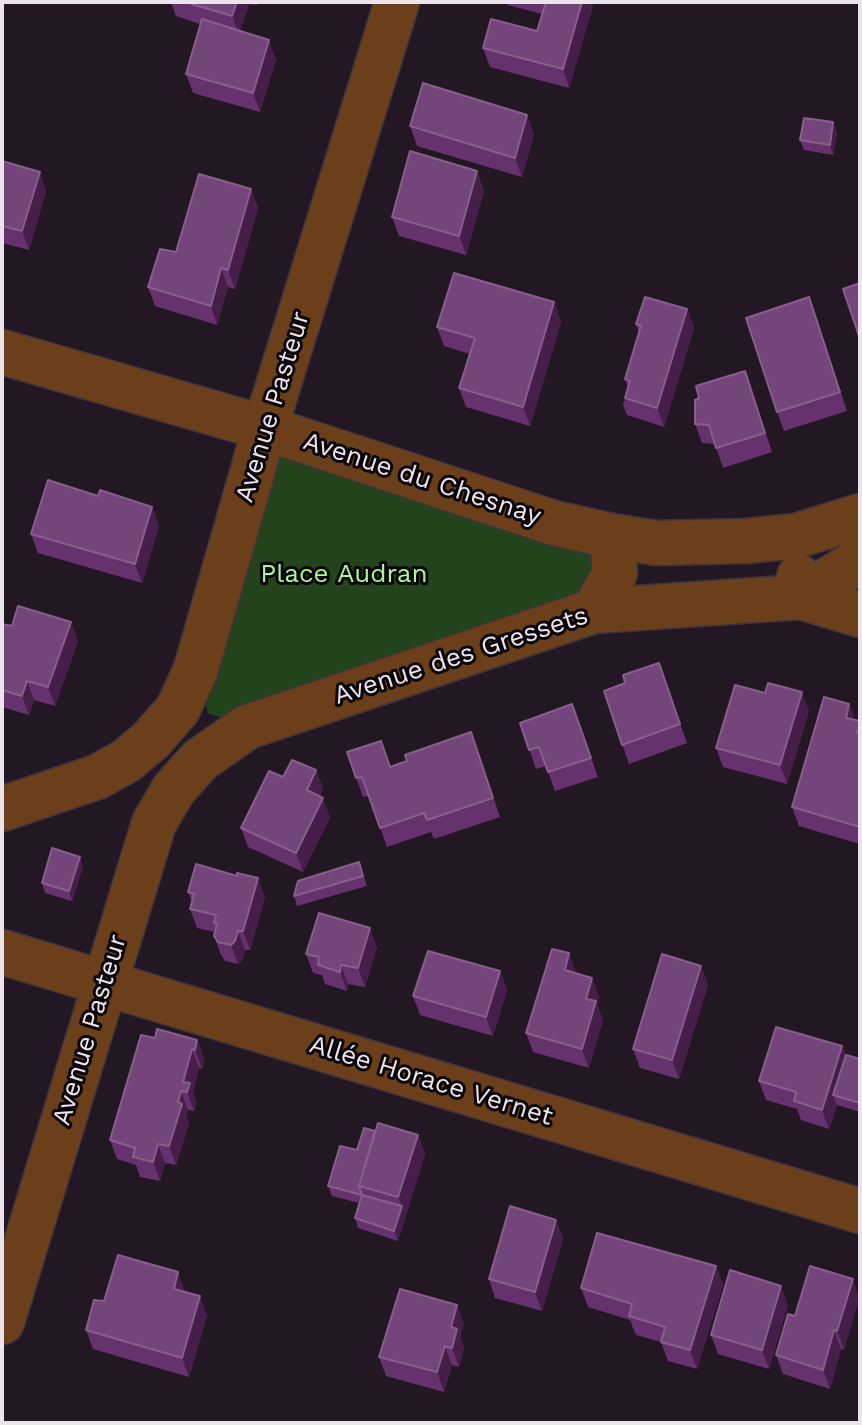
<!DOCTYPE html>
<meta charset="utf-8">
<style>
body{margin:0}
#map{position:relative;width:862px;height:1425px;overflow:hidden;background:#221723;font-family:"Work Sans",sans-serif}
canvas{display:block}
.frame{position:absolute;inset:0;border:4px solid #ece4ec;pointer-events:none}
</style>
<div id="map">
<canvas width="862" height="1425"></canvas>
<div class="frame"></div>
</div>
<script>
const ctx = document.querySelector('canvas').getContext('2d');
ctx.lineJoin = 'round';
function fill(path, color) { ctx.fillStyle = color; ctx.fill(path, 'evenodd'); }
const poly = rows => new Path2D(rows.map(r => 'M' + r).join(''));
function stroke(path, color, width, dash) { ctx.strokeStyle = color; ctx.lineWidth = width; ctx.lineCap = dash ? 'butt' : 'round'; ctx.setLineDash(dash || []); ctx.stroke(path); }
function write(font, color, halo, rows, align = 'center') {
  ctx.font = font + ' "Work Sans",sans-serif'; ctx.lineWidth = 6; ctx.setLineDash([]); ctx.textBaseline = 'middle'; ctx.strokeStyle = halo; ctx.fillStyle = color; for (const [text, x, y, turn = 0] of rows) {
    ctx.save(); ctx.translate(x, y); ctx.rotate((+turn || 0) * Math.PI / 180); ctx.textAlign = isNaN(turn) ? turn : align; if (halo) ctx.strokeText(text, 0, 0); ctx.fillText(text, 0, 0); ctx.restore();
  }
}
fill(poly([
 [265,428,612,536,594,611,247,727,208,713,196,669]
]), '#23431d');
const minor = poly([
 [2,352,265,428,554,523,612,536,656,543,746,541,796,536,860,516],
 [799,577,801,597,860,615],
 [594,611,615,573,612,536],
 [2,809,97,777,126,761,151,740,178,709,196,669,265,428,397,2],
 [2,952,860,1211],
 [2,1322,154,823,174,789,200,760,247,727,594,611,801,597,860,560]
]);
stroke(minor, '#3e343f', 47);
stroke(minor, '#6b3f1a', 44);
fill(poly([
 [171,2,259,2,258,5,249,4,240,31,276,59,260,112,193,93,186,74,200,24,176,16],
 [507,2,594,2,569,88,490,67,483,48,537,31,542,14,508,5],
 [410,126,534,134,522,177,417,146],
 [837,132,833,155,804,150,800,140],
 [2,161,46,191,29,250,2,243],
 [477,171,484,191,466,255,399,236,392,217],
 [251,189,258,208,235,289,228,287,217,325,155,306,148,287,176,252],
 [554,302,561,322,530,426,466,407,459,388,470,354,444,346,437,327],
 [687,309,694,328,664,427,627,415,623,405,628,388,625,379,639,333,636,324],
 [816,316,847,411,784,431,777,412],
 [745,371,772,452,723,468,715,444,702,443,695,424],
 [98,496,152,507,159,526,142,583,38,553,31,534],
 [71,622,78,641,55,706,34,700,29,715,2,707,2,624,12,626],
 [659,663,687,743,629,764,604,691,625,683],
 [765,693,809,711,787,784,723,767,716,748],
 [572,704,598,777,555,791,546,766,536,769,520,723],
 [849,704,855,720,860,721,860,844,799,826,792,807],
 [478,751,500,817,434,839,431,832,387,847,369,796,363,797,347,752,390,766],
 [316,770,323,789,320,796,330,817,303,872,248,847,241,828,283,777],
 [80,857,83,867,72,901,45,893,42,883],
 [359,862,367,886,297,906,294,896],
 [188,892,265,897,250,950,245,950,242,960,238,964,225,961,221,955,214,936,215,932,197,928,190,909,192,903],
 [377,947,365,987,348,984,347,991,325,984,322,975,313,973,306,954],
 [701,966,708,985,679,1079,640,1068,633,1049],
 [500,971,507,990,493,1036,420,1015,413,996],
 [576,973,592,978,599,997,597,1004,603,1020,589,1068,533,1052,526,1033],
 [155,1038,197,1040,204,1059,202,1069,199,1068,193,1092,196,1103,194,1111,188,1110,186,1116,189,1123,176,1165,165,1163,160,1181,140,1177,136,1165,117,1159,110,1140],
 [842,1046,846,1055,860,1059,860,1112,837,1105,829,1129,801,1120,797,1109,766,1100,759,1081],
 [375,1131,418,1135,425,1154,398,1241,358,1228,355,1218,359,1203,332,1196,328,1186,357,1150],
 [556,1220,563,1239,542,1311,495,1298,489,1279],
 [716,1266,723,1285,697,1369,668,1361,661,1342,636,1335,630,1320,588,1307,581,1288],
 [185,1292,207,1315,189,1377,93,1349,86,1330,104,1301],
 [859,1298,844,1350,841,1349,830,1389,783,1374,776,1355,795,1316],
 [788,1305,769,1369,718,1354,711,1335],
 [464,1324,460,1337,464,1348,459,1367,452,1365,444,1392,386,1376,379,1357]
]), '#66326d');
fill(poly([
 [237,2,249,2,249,4,239,35,232,16],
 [582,2,594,3,569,88,563,69],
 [269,40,276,59,260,112,253,93],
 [527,115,534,134,522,177,515,158],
 [833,122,837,132,833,155,830,145],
 [477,171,484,191,466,255,459,236],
 [40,172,46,191,29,250,22,231],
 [251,189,258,208,235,289,228,270],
 [221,268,228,287,217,325,211,306],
 [554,302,561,322,530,426,523,407],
 [687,309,694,328,664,427,657,408],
 [152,507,159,526,142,583,135,564],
 [71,622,78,641,55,706,48,687],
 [27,681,34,700,29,715,22,696],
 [802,692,809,711,787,784,780,765],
 [849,704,856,723,846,718],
 [316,770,323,789,314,809,307,790],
 [323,798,330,817,303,872,296,853],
 [80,857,83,867,72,901,69,891],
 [258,878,265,897,250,950,243,931],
 [370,928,377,947,365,987,358,968],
 [238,931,245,950,242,960,238,964,231,945],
 [569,953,576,972,572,989,565,970],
 [341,965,348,984,347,991,340,972],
 [701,966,708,985,679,1079,672,1060],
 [500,971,507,990,493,1036,486,1017],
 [592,978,599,997,597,1003,603,1020,589,1068,582,1049,586,999],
 [197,1040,204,1059,202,1069,195,1050],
 [842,1046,849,1065,833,1095,837,1105,829,1129,822,1110],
 [192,1049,199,1068,193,1092,196,1103,194,1111,183,1082],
 [181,1091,188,1110,186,1116,189,1123,176,1165,169,1146],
 [418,1135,425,1154,398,1241,394,1231,402,1206,398,1197],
 [158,1144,165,1163,160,1181,153,1162],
 [556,1220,563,1239,542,1311,535,1292],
 [716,1266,723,1285,697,1369,690,1350],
 [178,1272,185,1291,174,1289],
 [853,1279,859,1298,844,1350,837,1331],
 [781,1286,788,1305,769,1369,762,1350],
 [200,1296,207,1315,189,1377,182,1358],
 [457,1305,464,1324,460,1337,464,1348,459,1367,452,1348,451,1327],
 [834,1330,841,1349,830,1389,823,1370],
 [445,1346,452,1365,444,1392,437,1372]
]), '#451f49');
const building = poly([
 [185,2,237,2,232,16,185,2],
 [546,2,582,2,563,69,483,48,491,19,537,31,546,2],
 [202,19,269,40,253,93,186,74,202,19],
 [423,83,527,115,515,158,410,126,423,83],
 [804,118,833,122,830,145,800,140,804,118],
 [410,151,477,171,459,236,392,217,410,151],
 [2,161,40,172,22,231,2,226,2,161],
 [199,174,251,189,228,270,221,268,211,306,148,287,160,249,176,252,199,174],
 [454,273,554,302,523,407,459,388,475,338,437,327,454,273],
 [860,283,860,339,843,289,860,283],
 [645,297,687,309,657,408,625,398,630,381,625,379,641,326,636,324,645,297],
 [809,297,840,392,777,412,746,318,809,297],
 [745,371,765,433,716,448,709,425,695,424,695,400,699,398,696,386,745,371],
 [48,480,98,496,100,490,152,507,135,564,31,534,48,480],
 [18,606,71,622,48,687,27,681,22,696,2,690,2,624,12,626,18,606],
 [659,663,680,724,622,745,604,691,625,683,623,675,659,663],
 [768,683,802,692,780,765,716,748,735,685,765,693,768,683],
 [824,697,849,704,846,718,860,721,857,733,860,734,860,827,792,807,824,697],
 [572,704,591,758,548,772,539,747,529,750,520,723,572,704],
 [471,732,493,798,427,820,424,813,380,828,362,777,356,778,347,752,381,741,390,767,407,761,405,755,471,732],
 [292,760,316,770,307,790,323,798,296,853,241,828,269,771,283,777,292,760],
 [52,848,80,857,69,891,42,883,52,848],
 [359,862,363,876,294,896,298,881,359,862],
 [196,864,237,876,237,873,258,878,243,931,238,931,235,941,231,945,218,942,214,936,217,924,214,923,216,915,190,909,194,894,188,892,196,864],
 [319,913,370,928,358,968,341,965,340,972,318,965,319,957,306,954,319,913],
 [552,949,569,953,565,970,592,978,586,999,596,1001,582,1049,526,1033,552,949],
 [428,951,500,971,486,1017,413,996,428,951],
 [662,954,701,966,672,1060,633,1049,662,954],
 [776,1027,842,1046,822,1110,794,1101,796,1092,759,1081,776,1027],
 [157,1029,197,1040,195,1050,192,1049,183,1082,190,1083,187,1092,181,1091,178,1102,182,1104,169,1146,158,1144,153,1162,133,1157,135,1148,110,1140,141,1035,155,1038,157,1029],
 [846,1055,860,1059,860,1103,833,1095,846,1055],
 [378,1123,418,1135,398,1197,359,1186,378,1123],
 [364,1128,375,1131,359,1186,362,1195,328,1186,340,1146,357,1150,364,1128],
 [362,1195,402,1206,394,1231,355,1218,362,1195],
 [510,1206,556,1220,535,1292,489,1279,510,1206],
 [597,1233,716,1266,690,1350,661,1342,665,1327,629,1316,632,1304,581,1288,597,1233],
 [118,1255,178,1272,174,1289,200,1296,182,1358,86,1330,94,1300,104,1301,118,1255],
 [810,1266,853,1279,837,1331,834,1330,823,1370,776,1355,788,1314,795,1316,810,1266],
 [730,1270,781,1286,762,1350,711,1335,730,1270],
 [400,1289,457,1305,451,1327,457,1329,452,1348,445,1346,437,1372,379,1357,400,1289]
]);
fill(building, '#74457a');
stroke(building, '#875e8c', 2);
write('26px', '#ece4ec', '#090509', [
 ["Avenue Pasteur",273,407,-73],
 ["Avenue du Chesnay",422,479,18],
 ["Avenue des Gressets",461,656,-18],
 ["Avenue Pasteur",90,1030,-73],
 ["Allée Horace Vernet",431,1081,17]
]);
write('26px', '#a7f698', '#090509', [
 ["Place Audran",344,574]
]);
</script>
